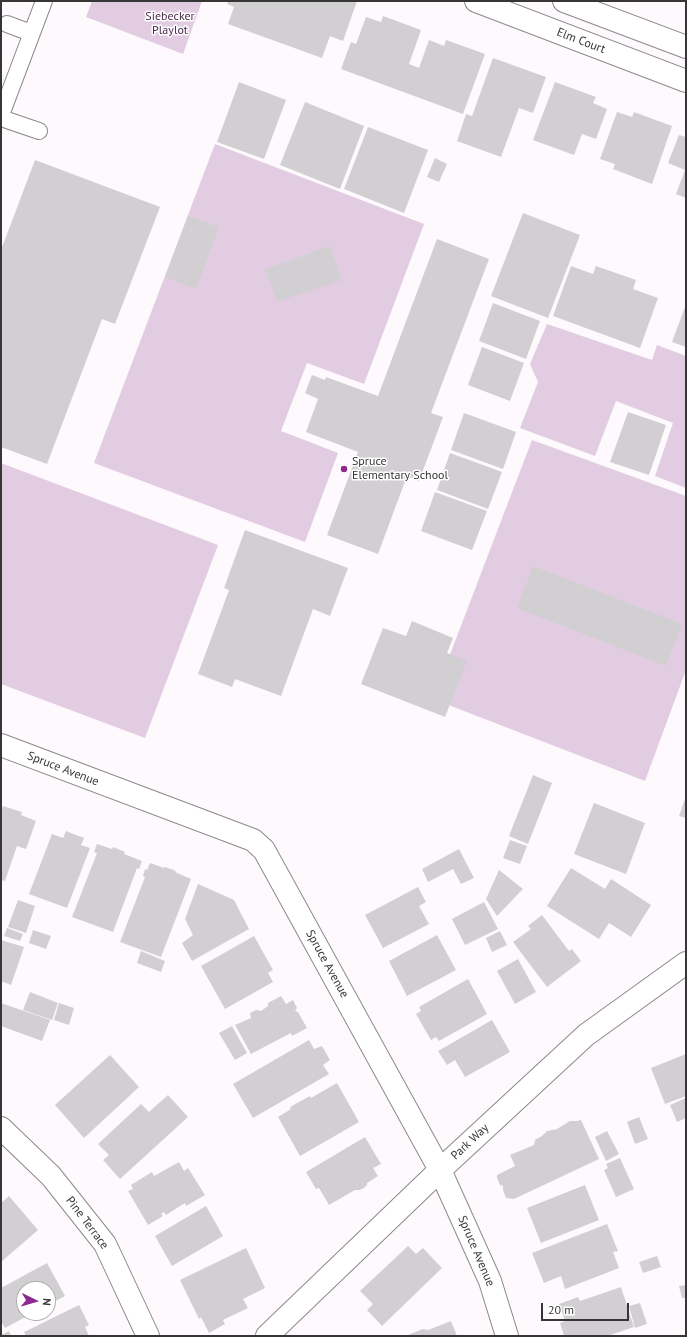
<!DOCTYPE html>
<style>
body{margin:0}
#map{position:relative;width:687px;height:1337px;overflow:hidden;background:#fdf9fc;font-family:"PT Sans",sans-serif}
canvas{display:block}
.frame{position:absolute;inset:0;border:2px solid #373637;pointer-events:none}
.north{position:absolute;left:16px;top:1281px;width:40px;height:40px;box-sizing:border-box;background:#fff;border:1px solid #afafaf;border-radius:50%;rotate:95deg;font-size:11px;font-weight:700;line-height:16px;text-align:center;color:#373637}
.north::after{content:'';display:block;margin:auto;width:14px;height:18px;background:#8c288f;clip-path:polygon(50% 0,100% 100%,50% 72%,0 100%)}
.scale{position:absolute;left:541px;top:1303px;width:88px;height:18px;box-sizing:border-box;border:2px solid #373637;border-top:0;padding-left:5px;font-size:12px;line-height:14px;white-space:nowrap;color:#373637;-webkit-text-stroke:3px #fff;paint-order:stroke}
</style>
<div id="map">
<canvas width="687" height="1337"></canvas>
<div class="frame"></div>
<div class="north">N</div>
<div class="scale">20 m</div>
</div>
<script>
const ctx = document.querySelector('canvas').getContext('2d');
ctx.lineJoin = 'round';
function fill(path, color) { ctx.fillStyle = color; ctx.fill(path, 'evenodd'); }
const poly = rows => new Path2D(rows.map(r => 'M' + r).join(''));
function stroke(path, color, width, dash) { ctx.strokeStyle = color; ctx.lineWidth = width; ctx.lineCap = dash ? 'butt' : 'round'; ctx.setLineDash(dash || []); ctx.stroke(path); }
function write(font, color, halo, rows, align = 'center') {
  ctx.font = font + ' "PT Sans",sans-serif'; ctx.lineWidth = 3; ctx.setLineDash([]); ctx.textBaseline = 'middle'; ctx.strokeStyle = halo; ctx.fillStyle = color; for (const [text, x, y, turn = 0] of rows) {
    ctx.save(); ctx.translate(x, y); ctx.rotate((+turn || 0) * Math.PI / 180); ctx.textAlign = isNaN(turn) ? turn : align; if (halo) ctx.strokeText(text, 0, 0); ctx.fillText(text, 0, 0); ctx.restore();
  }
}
fill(poly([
 [92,1,202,1,183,54,86,17],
 [215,144,424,224,364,384,307,363,281,431,338,453,305,542,94,463],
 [547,324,652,360,657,345,686,356,686,488,655,476,673,423,616,401,595,456,520,428,538,382,530,364],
 [532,440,686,496,686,670,645,781,433,699],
 [1,463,218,545,145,738,1,684]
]), '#e2cce1');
fill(poly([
 [228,1,357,1,343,41,330,36,322,58,228,24,234,7,227,4],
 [383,16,421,30,409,64,419,68,429,40,444,46,446,40,485,54,463,114,341,69,351,42,356,44,366,17,381,22],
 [493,58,546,77,533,113,519,108,501,157,457,141,466,114,472,116],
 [239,82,286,100,264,159,217,142],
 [555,82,596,97,593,103,607,109,596,139,582,134,574,155,533,140],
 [305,102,364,126,340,189,280,165],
 [617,112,632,117,634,112,672,126,652,184,613,169,615,164,600,159],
 [368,127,428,150,404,213,344,189],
 [679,135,686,137,686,198,676,194,685,170,668,163],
 [435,158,447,164,439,182,427,177],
 [35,160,160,207,115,324,102,319,47,464,1,447,1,250],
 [523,213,580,235,548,318,491,296],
 [188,216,219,227,196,289,165,277],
 [437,239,489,259,431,413,443,417,419,481,407,476,378,554,327,535,358,452,306,432,318,399,305,393,312,375,325,380,326,377,378,396],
 [330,246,342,280,277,302,265,269],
 [571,266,593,274,596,266,636,280,633,289,658,298,640,348,553,316],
 [493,303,540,321,526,359,479,341],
 [686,304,686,347,672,342],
 [482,347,524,363,510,401,468,385],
 [628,412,666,425,649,475,610,462],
 [464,413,516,432,503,469,451,450],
 [450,453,502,472,488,509,437,490],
 [435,492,487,511,472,550,421,531],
 [245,530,348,568,330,616,313,609,281,696,235,679,232,687,198,674,229,590,224,588],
 [533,566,682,624,666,666,517,608],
 [412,621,453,638,447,653,467,661,445,717,361,684,383,628,406,636],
 [533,775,552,783,528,844,509,836],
 [686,796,686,818,679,816],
 [594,803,645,823,626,874,574,854],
 [3,806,22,812,21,815,36,821,26,849,17,846,5,881,1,880,1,811],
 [66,831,84,838,81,845,90,848,67,908,29,894,52,834,63,838],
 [510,840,527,846,520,864,503,858],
 [97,844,112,849,113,847,125,852,124,854,142,861,139,869,137,868,113,932,72,917,97,853,94,852],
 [459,849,474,878,461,884,453,869,428,882,422,869],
 [150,863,164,868,165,867,176,871,175,872,191,879,161,957,120,942,145,877,143,876,145,869,147,870],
 [571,868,605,889,611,879,651,905,631,937,609,923,599,939,547,906],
 [499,870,523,889,497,916,486,899],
 [198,884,234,900,249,929,192,961,182,943,193,935,185,919],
 [418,887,426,902,419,906,429,924,383,948,365,915],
 [18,900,35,906,26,933,8,927],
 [484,902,498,929,465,945,452,919],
 [542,915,569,951,572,949,581,961,547,987,513,942,531,929,528,926],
 [7,928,23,934,20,941,4,936],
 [33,930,51,936,46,949,29,943],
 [500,931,507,945,492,952,486,938],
 [437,935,456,970,407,996,389,961],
 [254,936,273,970,268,973,273,982,225,1009,201,966],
 [1,940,24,947,11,985,1,981],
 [141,951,165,961,161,972,137,963],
 [518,959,536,992,515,1004,497,971],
 [468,979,487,1014,439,1041,436,1037,431,1040,416,1014,421,1011,419,1007],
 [30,992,58,1003,52,1020,23,1010],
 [281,996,286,1004,293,1000,297,1008,295,1011,298,1012,307,1028,292,1036,291,1033,251,1054,235,1025,251,1018,250,1013,256,1010,261,1011,268,1006,268,1003],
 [1,1003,50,1020,42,1041,1,1026],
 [59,1003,74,1008,69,1025,54,1020],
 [492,1020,510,1052,465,1077,455,1060,447,1065,438,1051],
 [232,1026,247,1053,235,1060,219,1033],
 [309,1040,314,1049,322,1046,330,1060,323,1065,329,1074,253,1118,233,1084],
 [686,1054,686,1096,665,1104,651,1068],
 [110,1055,139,1087,84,1138,55,1105],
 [337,1083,359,1122,300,1156,278,1117,291,1109,290,1107,310,1096,311,1098],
 [168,1095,188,1117,120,1179,103,1160,109,1155,98,1144,141,1104,149,1112],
 [686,1098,686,1118,677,1122,670,1105],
 [639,1117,648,1139,635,1144,627,1122],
 [581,1120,599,1159,514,1199,506,1198,503,1190,503,1186,500,1185,497,1178,497,1175,515,1166,510,1155,534,1145,535,1140,538,1138,542,1136,547,1131,557,1129,570,1121,577,1121],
 [607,1131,619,1154,606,1161,595,1137],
 [365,1137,381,1164,373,1168,378,1176,367,1183,367,1185,364,1188,360,1190,355,1190,329,1205,319,1188,316,1189,306,1172],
 [620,1158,634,1189,616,1197,604,1170,608,1168,606,1164],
 [179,1162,184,1171,188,1168,205,1195,186,1206,185,1203,166,1215,164,1212,161,1214,163,1216,148,1225,128,1191,133,1189,131,1185,152,1172,154,1176],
 [585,1185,599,1220,541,1243,527,1208],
 [9,1196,38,1230,1,1262,1,1203],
 [206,1206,223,1236,172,1266,155,1236],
 [607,1224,618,1251,613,1252,619,1268,565,1289,561,1276,544,1283,532,1253],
 [408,1246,416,1254,423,1248,442,1268,382,1326,367,1310,373,1304,360,1291],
 [246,1248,265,1288,243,1299,248,1308,223,1320,225,1324,209,1333,201,1317,199,1319,180,1280],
 [657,1256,661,1267,643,1273,639,1262],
 [47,1263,65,1296,48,1305,48,1289,24,1289,24,1313,33,1313,5,1328,1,1321,1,1288],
 [686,1285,686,1298,682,1298,679,1286],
 [621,1287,634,1327,607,1336,564,1336,560,1323,565,1321,559,1304,578,1297,580,1301],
 [640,1303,647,1324,635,1328,629,1306],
 [79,1305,89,1325,85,1327,89,1336,26,1336,24,1332],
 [451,1321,457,1336,407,1336,408,1335,423,1329,428,1330],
 [9,1331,11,1336,1,1336,1,1335]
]), '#d2cfd2');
const lane = poly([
 [7,24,31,33],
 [1,115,44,1],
 [1,118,39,131]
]);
const street = poly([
 [476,1,686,81],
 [564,1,686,47],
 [1,745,253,840,264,850,440,1170,490,1281,507,1336],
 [1,1128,51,1176,105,1244,148,1336],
 [267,1336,440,1170,586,1035,686,963]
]);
stroke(lane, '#8c898c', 18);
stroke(street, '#8c898c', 24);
stroke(lane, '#fff', 16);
stroke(street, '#fff', 22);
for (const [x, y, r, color] of [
 [344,469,4,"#8c288f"]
]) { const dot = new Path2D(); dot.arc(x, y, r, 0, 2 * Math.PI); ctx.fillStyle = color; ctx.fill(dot); stroke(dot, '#fff', 1.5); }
write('12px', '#492849', '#fff', [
 ["Siebecker",170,17],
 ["Playlot",170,31]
]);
write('12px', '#373637', '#fff', [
 ["Elm Court",581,41,21],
 ["Spruce Avenue",63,769,21],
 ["Spruce Avenue",327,964,61],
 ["Park Way",470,1142,-43],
 ["Pine Terrace",87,1223,53],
 ["Spruce Avenue",476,1251,67]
]);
write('12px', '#373637', '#fff', [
 ["Spruce",352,462],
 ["Elementary School",352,476]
], 'left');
</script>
